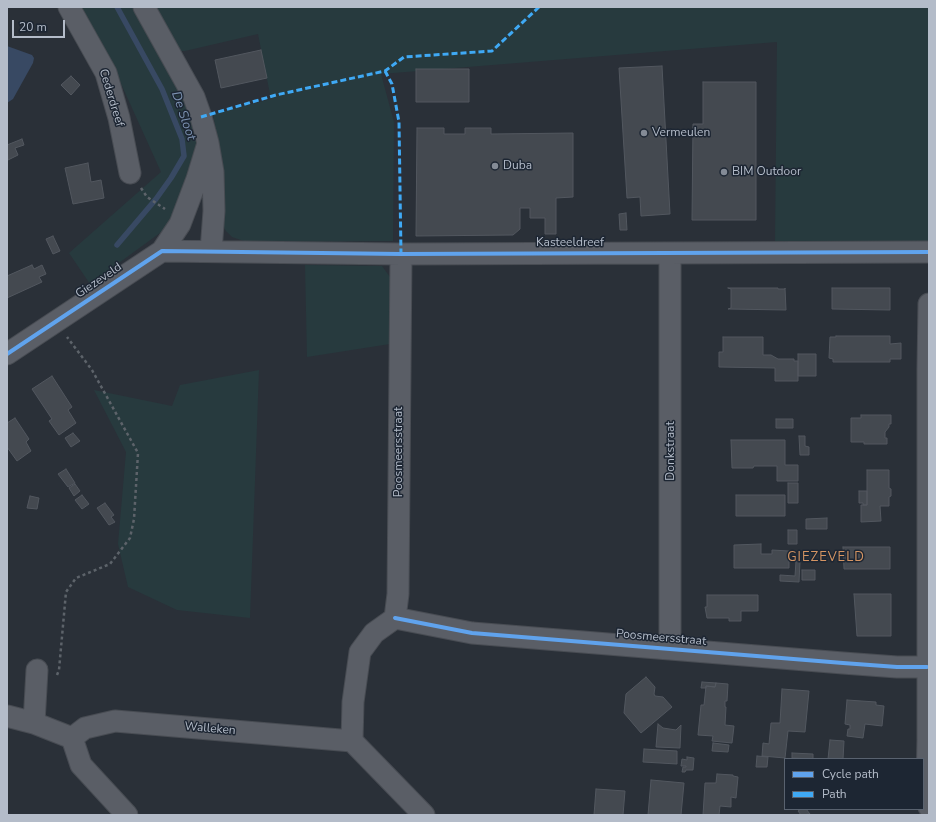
<!DOCTYPE html>
<style>
body{margin:0}
#map{position:relative;width:936px;height:822px;overflow:hidden;background:#2a3038;font-family:"Nunito Sans",sans-serif}
canvas{display:block}
.frame{position:absolute;inset:0;border:8px solid #b4bcc9;pointer-events:none}
.legend{position:absolute;left:784px;top:758px;width:140px;height:52px;box-sizing:border-box;background:#1d2633;border:1px solid #59626f;margin:0;padding:5px 7px;list-style:none;font-size:12px;color:#b4bcc9}
.legend li{display:flex;align-items:center;gap:8px;height:20px}
.legend b{width:20px;border:1px solid #59626f}
.scale{position:absolute;left:12px;top:20px;width:53px;height:18px;box-sizing:border-box;border:2px solid #b4bcc9;border-top:0;padding-left:5px;font-size:12px;line-height:14px;white-space:nowrap;color:#b4bcc9;-webkit-text-stroke:3px #1d2633;paint-order:stroke}
</style>
<div id="map">
<canvas width="936" height="822"></canvas>
<div class="frame"></div>
<ul class="legend">
<li><b style="height:5px;background:#60a3ed"></b>Cycle path</li>
<li><b style="height:5px;background:#3fa9f5"></b>Path</li>
</ul>
<div class="scale">20 m</div>
</div>
<script>
const ctx = document.querySelector('canvas').getContext('2d');
ctx.lineJoin = 'round';
function fill(path, color) { ctx.fillStyle = color; ctx.fill(path, 'evenodd'); }
const poly = rows => new Path2D(rows.map(r => 'M' + r).join(''));
function stroke(path, color, width, dash) { ctx.strokeStyle = color; ctx.lineWidth = width; ctx.lineCap = dash ? 'butt' : 'round'; ctx.setLineDash(dash || []); ctx.stroke(path); }
function write(font, color, halo, rows, align = 'center') {
  ctx.font = font + ' "Nunito Sans",sans-serif'; ctx.lineWidth = 3; ctx.setLineDash([]); ctx.textBaseline = 'middle'; ctx.strokeStyle = halo; ctx.fillStyle = color; for (const [text, x, y, turn = 0] of rows) {
    ctx.save(); ctx.translate(x, y); ctx.rotate((+turn || 0) * Math.PI / 180); ctx.textAlign = isNaN(turn) ? turn : align; if (halo) ctx.strokeText(text, 0, 0); ctx.fillText(text, 0, 0); ctx.restore();
  }
}
fill(poly([
 [80,7,135,7,188,99,199,135,189,185,164,230,90,284,69,253,161,172,108,55],
 [153,7,929,7,929,243,775,243,777,42,381,74,394,122,393,241,247,242,232,237,226,231,221,223,218,143,213,114,271,99,258,34,185,51,177,51],
 [305,265,382,266,390,277,390,344,307,357],
 [259,370,250,618,177,610,128,587,118,544,126,452,94,390,172,406,180,385]
]), '#273a3e');
fill(poly([
 [7,46,32,55,34,58,33,63,13,99,7,103]
]), '#384963');
stroke(poly([
 [117,245,156,199,171,178,184,156,182,139,162,89,117,7]
]), '#384963', 5.5);
const building = poly([
 [261,50,267,78,221,88,215,60,261,50],
 [662,66,670,214,641,216,640,197,627,198,619,68,662,66],
 [416,69,469,69,469,102,416,102,416,69],
 [71,76,80,85,71,95,61,85,71,76],
 [703,82,756,82,756,220,692,220,693,124,703,124,703,82],
 [417,128,444,128,444,134,465,134,465,128,491,128,491,134,573,133,573,197,556,198,556,234,545,234,545,218,530,218,530,208,520,208,520,229,513,235,416,236,417,128],
 [22,139,24,145,15,148,18,155,8,160,7,145,22,139],
 [88,163,91,182,101,180,104,198,73,204,65,168,88,163],
 [626,213,627,230,620,230,619,214,626,213],
 [53,236,60,251,53,254,46,239,53,236],
 [32,265,34,269,42,265,46,274,39,277,42,282,7,298,7,276,32,265],
 [728,288,778,288,778,289,785,289,785,288,786,310,728,309,731,308,731,289,728,288],
 [832,288,890,288,890,310,832,309,832,288],
 [836,336,890,336,890,344,901,343,901,359,890,359,890,362,833,362,833,359,829,358,830,337,836,337,836,336],
 [723,337,763,337,763,355,771,355,778,359,794,359,794,361,798,361,798,381,775,381,775,368,719,367,719,352,723,352,723,337],
 [798,354,816,354,816,376,798,376,798,354],
 [52,376,72,407,68,410,76,423,59,435,49,421,52,419,32,389,52,376],
 [861,415,891,415,891,424,889,424,889,427,885,432,885,438,887,438,887,444,864,444,864,442,851,442,851,418,861,418,861,415],
 [15,418,29,439,26,442,31,451,17,461,7,447,7,423,15,418],
 [776,419,793,419,793,428,776,428,776,419],
 [73,433,80,441,71,447,65,438,73,433],
 [799,436,805,436,805,446,809,447,809,455,800,455,799,436],
 [731,440,785,440,785,465,798,465,798,481,777,481,777,466,754,466,753,468,732,468,731,440],
 [66,469,75,483,68,487,58,474,66,469],
 [867,470,889,470,889,488,891,489,891,496,889,497,889,506,880,506,881,521,861,522,861,505,867,505,867,470],
 [788,483,798,483,798,503,788,503,788,483],
 [75,484,80,491,74,496,69,488,75,484],
 [859,491,867,491,867,505,863,505,863,503,859,503,859,491],
 [82,495,89,504,82,509,75,500,82,495],
 [736,495,785,495,785,516,736,516,736,495],
 [30,496,39,498,37,509,27,508,30,496],
 [105,503,114,515,111,517,115,522,109,525,97,508,105,503],
 [827,518,827,529,806,529,806,519,827,518],
 [788,530,797,530,797,544,788,544,788,530],
 [761,544,761,554,772,554,772,550,789,551,789,568,734,568,734,545,761,544],
 [843,547,890,547,890,569,844,569,843,547],
 [796,561,800,561,799,582,780,581,780,575,795,576,796,561],
 [802,570,815,570,815,580,802,580,802,570],
 [854,594,891,594,891,636,857,636,854,594],
 [707,595,758,595,758,611,741,611,741,621,729,621,729,618,707,618,705,607,707,607,707,595],
 [646,677,655,687,654,694,655,696,663,697,672,707,641,733,624,713,626,694,646,677],
 [702,682,716,683,715,687,706,686,706,688,701,688,702,682],
 [716,683,728,684,727,701,725,701,725,707,726,707,725,725,734,726,732,743,712,741,713,736,698,735,701,705,704,705,706,686,715,687,716,683],
 [782,689,809,691,805,732,788,731,785,758,762,756,763,743,769,744,771,723,780,723,782,689],
 [847,700,876,702,876,705,884,706,882,726,865,724,863,738,847,736,848,729,850,729,850,725,845,724,847,700],
 [658,724,663,728,676,730,681,725,680,748,656,747,658,724],
 [830,740,844,741,843,759,828,759,830,740],
 [713,743,729,745,728,752,712,751,713,743],
 [644,749,677,751,677,764,643,762,644,749],
 [792,753,813,754,813,759,792,758,792,753],
 [757,756,768,757,767,767,756,767,757,756],
 [687,757,694,758,693,770,686,770,685,772,682,772,683,767,686,767,686,766,681,766,682,759,687,760,687,757],
 [717,774,733,775,733,776,738,777,736,798,731,797,731,807,720,806,719,815,703,815,705,783,716,783,717,774],
 [651,780,684,783,681,815,648,815,651,780],
 [596,789,625,791,623,815,594,815,596,789],
 [801,809,806,809,810,814,801,815,798,811,801,809]
]);
fill(building, '#444950');
stroke(building, '#52575f', 1);
const minor = poly([
 [69,7,106,73,119,118,130,173],
 [144,7,194,97,201,117,208,143],
 [162,251,180,224,197,179,208,143,213,172,214,211,211,251],
 [929,304,928,368,928,739,927,788,929,807],
 [7,354,162,251,401,254,929,252],
 [395,618,472,633,843,663,897,667,927,667],
 [395,618,398,594,401,254],
 [670,649,670,253],
 [7,716,34,723,72,738],
 [34,723,37,670],
 [352,741,424,815],
 [127,815,81,765,72,738,85,728,115,721,352,741,353,702,360,652,374,633,395,618]
]);
stroke(minor, '#484c53', 23);
stroke(poly([
 [141,188,147,197,165,209],
 [57,675,59,670,66,592,76,578,110,564,130,538,134,519,138,453,92,370,67,337]
]), '#5d636a', 2.5, [3, 3]);
stroke(minor, '#5a5e66', 21);
stroke(poly([
 [385,71,392,84,399,122,401,254],
 [201,117,276,95,385,71,404,57,492,51,539,7]
]), '#3fa9f5', 3, [6, 3]);
stroke(poly([
 [7,354,162,251,401,254,929,252],
 [395,618,472,633,843,663,897,667,927,667]
]), '#60a3ed', 4);
for (const [x, y, r, color] of [
 [644,133,4,"#848b96"],
 [495,166,4,"#848b96"],
 [724,172,4,"#848b96"]
]) { const dot = new Path2D(); dot.arc(x, y, r, 0, 2 * Math.PI); ctx.fillStyle = color; ctx.fill(dot); stroke(dot, '#1d2633', 1.5); }
write('12px', '#b4bcc9', '#1d2633', [
 ["Cederdreef",111,98,73],
 ["Kasteeldreef",570,243],
 ["Giezeveld",99,281,-34],
 ["Donkstraat",671,451,-90],
 ["Poosmeersstraat",399,452,-90],
 ["Poosmeersstraat",661,638,5],
 ["Walleken",210,729,5]
]);
write('12px', '#b4bcc9', '#1d2633', [
 ["Vermeulen",652,133],
 ["Duba",503,166],
 ["BIM Outdoor",732,172]
], 'left');
write('italic 13px', '#7c92b1', '#1d2633', [
 ["De Sloot",183,116,71]
]);
ctx.letterSpacing = '1px';
write('13px', '#d59563', '#1d2633', [
 ["GIEZEVELD",826,558]
]);
ctx.letterSpacing = '0px';
</script>
